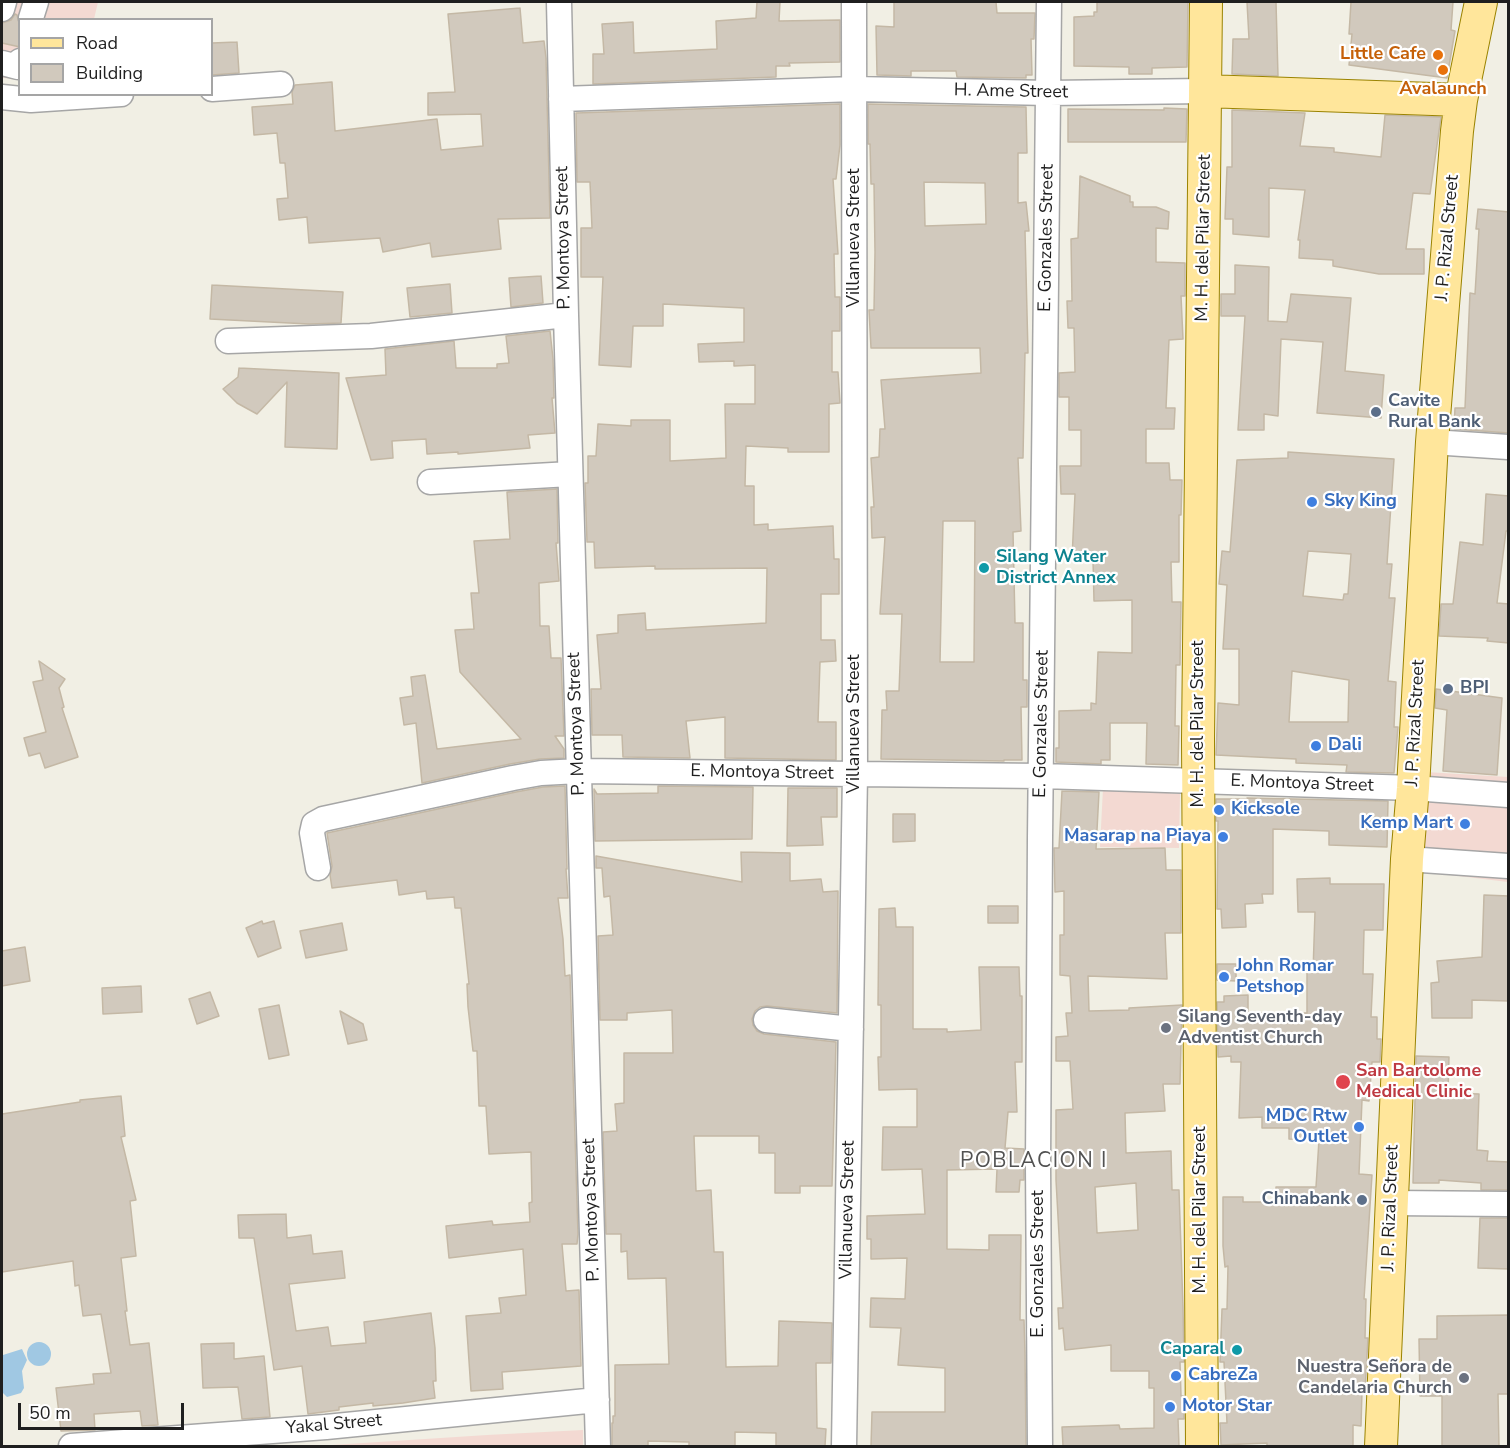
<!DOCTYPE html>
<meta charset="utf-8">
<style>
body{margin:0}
#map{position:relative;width:1510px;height:1448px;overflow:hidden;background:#f1efe4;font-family:"Nunito Sans",sans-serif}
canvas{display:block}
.frame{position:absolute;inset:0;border:3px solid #1f1f1f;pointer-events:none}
.legend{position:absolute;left:18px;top:18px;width:195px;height:78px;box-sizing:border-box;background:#fff;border:2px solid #a5a5a5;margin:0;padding:8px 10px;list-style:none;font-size:18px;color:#1f1f1f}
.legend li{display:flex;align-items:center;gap:12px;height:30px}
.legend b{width:30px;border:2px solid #a5a5a5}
.scale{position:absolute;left:18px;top:1403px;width:166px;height:27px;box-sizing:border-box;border:3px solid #1f1f1f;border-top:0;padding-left:8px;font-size:18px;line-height:21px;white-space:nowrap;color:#1f1f1f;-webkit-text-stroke:4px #fff;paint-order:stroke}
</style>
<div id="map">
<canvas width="1510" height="1448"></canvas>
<div class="frame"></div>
<ul class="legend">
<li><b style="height:8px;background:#ffe69b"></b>Road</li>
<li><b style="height:16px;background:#d1c9bd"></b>Building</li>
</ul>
<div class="scale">50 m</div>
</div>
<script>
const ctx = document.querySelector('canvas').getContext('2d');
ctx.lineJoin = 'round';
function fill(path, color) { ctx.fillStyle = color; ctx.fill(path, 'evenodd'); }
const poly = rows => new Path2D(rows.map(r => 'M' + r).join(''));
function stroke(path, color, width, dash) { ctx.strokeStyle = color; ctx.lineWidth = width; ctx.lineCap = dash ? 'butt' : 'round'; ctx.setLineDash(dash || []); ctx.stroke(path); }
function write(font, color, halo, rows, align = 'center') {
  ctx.font = font + ' "Nunito Sans",sans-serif'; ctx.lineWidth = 4.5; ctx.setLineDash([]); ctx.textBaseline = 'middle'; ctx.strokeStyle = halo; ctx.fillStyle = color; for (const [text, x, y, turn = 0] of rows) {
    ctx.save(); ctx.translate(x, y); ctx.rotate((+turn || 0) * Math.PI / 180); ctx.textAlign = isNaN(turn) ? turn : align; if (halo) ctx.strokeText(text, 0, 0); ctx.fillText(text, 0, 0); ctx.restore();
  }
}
fill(poly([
 [2,2,98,2,94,19,20,20,19,79,2,78],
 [1426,772,1508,777,1508,882,1417,871],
 [1103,788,1180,794,1179,848,1100,847],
 [583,1430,583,1446,332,1445,487,1435]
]), '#f3d9d2');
fill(poly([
 '27 1354a12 12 0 1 1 24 0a12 12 0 1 1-24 0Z',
 [22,1349,27,1360,22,1371,24,1388,21,1393,7,1397,2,1392,2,1357,3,1355]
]), '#a0c8e3');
const building = poly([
 [757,2,780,2,779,21,840,20,840,62,789,63,790,66,776,66,776,77,593,84,593,54,604,54,602,24,633,22,634,53,717,49,716,21,756,18,757,2],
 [894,2,996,2,997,13,1035,13,1034,39,1031,39,1032,75,1026,75,1026,78,957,77,956,71,911,71,911,76,877,75,876,26,894,27,894,2],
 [1097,2,1188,2,1187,67,1152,68,1152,74,1129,74,1129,67,1074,66,1074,17,1094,16,1094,12,1097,12,1097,2],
 [1247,2,1276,2,1278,76,1232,74,1233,39,1249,39,1247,2],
 [1351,2,1453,2,1451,30,1455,31,1447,78,1349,65,1352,34,1349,34,1351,2],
 [520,8,523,43,544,41,546,58,550,218,498,219,501,249,432,257,430,243,383,252,380,238,309,243,307,217,279,220,277,199,288,198,285,163,280,163,277,133,254,135,252,107,293,104,292,92,295,85,332,82,335,131,437,119,441,150,483,146,481,114,428,115,428,93,455,92,448,14,520,8],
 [15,14,17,15,20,26,20,47,2,43,2,23,11,20,15,14],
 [237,42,239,73,212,75,212,43,237,42],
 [840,104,840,145,836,179,833,179,838,254,834,254,835,297,840,297,840,331,832,331,832,372,838,372,840,403,829,404,829,452,788,452,788,448,746,446,745,486,754,486,754,525,768,524,768,530,833,526,834,559,839,559,839,594,821,594,821,640,835,640,836,661,820,662,818,722,836,722,836,760,725,758,725,717,686,721,690,758,623,757,622,735,592,735,591,689,601,689,597,635,618,633,618,615,645,613,646,630,766,623,767,568,655,569,655,566,595,568,594,542,587,542,585,483,588,483,588,456,596,456,598,424,631,426,631,420,670,420,670,461,726,458,725,404,755,404,755,365,734,366,734,361,699,362,698,344,744,342,744,308,663,304,663,326,633,326,631,367,599,365,603,277,581,277,581,228,592,228,590,182,577,182,576,113,840,104],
 [868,104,1026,107,1027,153,1018,153,1018,203,1026,202,1029,231,1025,231,1028,353,1025,353,1023,458,1018,458,1021,531,1013,532,1015,623,1023,623,1023,680,1027,680,1027,707,1021,707,1022,760,1004,760,1004,761,881,759,882,710,887,710,886,691,899,691,902,614,880,614,885,537,872,538,871,507,874,507,871,458,879,457,880,429,885,429,881,380,981,373,980,348,871,348,869,310,874,310,875,252,874,184,871,184,870,144,868,144,868,104],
 [924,182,985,183,986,224,925,226,924,182],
 [943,521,975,521,974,662,940,662,943,521],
 [1164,108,1187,109,1186,142,1068,142,1068,109,1164,110,1164,108],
 [1232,110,1305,113,1300,146,1334,148,1334,152,1381,157,1385,115,1441,117,1430,194,1413,193,1406,249,1424,249,1424,274,1379,274,1333,266,1333,260,1299,258,1300,240,1298,240,1305,190,1269,188,1269,237,1233,234,1233,219,1225,219,1227,167,1232,167,1232,110],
 [1080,176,1130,196,1130,202,1133,202,1133,207,1156,207,1169,212,1168,229,1156,228,1156,262,1185,263,1185,296,1181,296,1183,339,1169,340,1166,408,1175,408,1174,429,1146,429,1146,463,1169,463,1170,480,1182,480,1181,515,1179,515,1179,562,1171,562,1172,602,1181,602,1180,665,1176,665,1175,726,1179,726,1178,765,1146,764,1147,723,1110,723,1110,760,1101,760,1101,764,1056,762,1056,748,1059,748,1059,711,1091,710,1091,703,1096,704,1098,652,1132,653,1132,600,1094,601,1093,560,1072,559,1075,494,1061,494,1060,466,1081,466,1081,430,1069,430,1069,397,1059,397,1059,373,1075,372,1074,328,1068,328,1067,301,1072,301,1071,239,1078,238,1080,176],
 [1478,209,1509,212,1509,433,1454,429,1455,408,1465,408,1470,293,1475,294,1479,229,1476,229,1478,209],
 [1235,265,1269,267,1268,321,1287,322,1291,294,1351,298,1345,371,1384,375,1381,418,1317,413,1323,342,1281,339,1278,416,1264,414,1264,430,1238,430,1245,316,1221,316,1221,294,1235,294,1235,265],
 [541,276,543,303,511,307,509,278,541,276],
 [450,284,452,313,410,317,407,288,450,284],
 [212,285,343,292,341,323,309,324,210,319,212,285],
 [550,331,553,359,554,398,552,398,555,433,528,435,530,448,458,454,458,452,427,454,426,439,392,441,393,458,371,460,346,378,386,375,385,349,454,341,456,368,497,368,497,364,509,363,506,336,550,331],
 [239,368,339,373,337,449,285,447,287,382,257,414,237,403,223,389,238,377,239,368],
 [1288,452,1394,459,1387,564,1392,564,1389,598,1395,598,1388,681,1396,682,1394,727,1398,727,1394,773,1346,772,1347,765,1296,763,1296,759,1216,755,1218,703,1239,705,1239,649,1223,649,1227,585,1219,584,1222,551,1230,552,1237,460,1288,458,1288,452],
 [1308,551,1351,554,1348,594,1344,594,1343,600,1303,596,1308,551],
 [1292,671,1349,680,1348,722,1289,722,1292,671],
 [557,489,558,543,556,543,559,581,539,583,540,626,549,626,551,658,561,658,564,736,555,736,564,749,564,758,540,759,510,764,422,783,416,723,404,725,400,698,413,696,411,677,425,675,437,749,521,739,460,672,455,630,474,629,471,593,479,593,474,541,510,539,507,492,557,489],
 [1486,494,1509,496,1509,531,1506,531,1497,603,1509,604,1509,643,1487,641,1488,638,1439,636,1441,604,1453,604,1460,542,1483,545,1486,494],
 [39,661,65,679,59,688,64,707,62,708,78,757,45,768,40,753,29,756,24,738,46,732,33,682,43,680,39,661],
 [1436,689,1502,698,1497,775,1443,771,1447,710,1435,708,1436,689],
 [565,786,567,869,566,869,568,898,558,898,563,939,565,976,570,975,578,1234,577,1244,562,1244,566,1291,579,1290,581,1366,502,1372,503,1389,471,1391,466,1316,501,1313,499,1298,526,1295,523,1249,449,1258,446,1226,492,1221,493,1225,530,1222,529,1203,532,1202,531,1152,489,1154,486,1106,479,1106,477,1051,473,1051,468,1007,467,984,469,984,461,908,455,908,454,897,427,899,426,891,399,895,397,880,332,888,330,875,332,866,327,833,516,792,543,787,565,786],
 [658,786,753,787,752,839,595,841,594,789,597,794,658,793,658,786],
 [788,788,837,788,837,817,821,817,823,845,787,846,788,788],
 [1062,791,1099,792,1096,849,1165,848,1166,870,1181,870,1181,933,1165,933,1167,979,1088,976,1089,1011,1129,1010,1129,1008,1182,1005,1180,1084,1163,1084,1165,1111,1125,1113,1126,1153,1171,1151,1172,1190,1179,1190,1183,1307,1184,1362,1180,1362,1181,1396,1184,1396,1184,1419,1178,1419,1179,1446,1063,1446,1062,1427,1119,1425,1120,1429,1154,1428,1154,1388,1149,1388,1149,1371,1111,1371,1111,1345,1065,1350,1063,1328,1059,1329,1058,1308,1063,1308,1056,1180,1056,1110,1073,1109,1070,1061,1056,1061,1056,1037,1068,1036,1066,1013,1072,1013,1070,976,1060,975,1060,935,1064,935,1064,891,1055,892,1054,848,1059,848,1062,791],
 [1136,1183,1138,1230,1097,1233,1095,1187,1136,1183],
 [1247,798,1388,801,1387,847,1329,845,1329,831,1273,829,1273,894,1262,894,1263,903,1245,904,1246,927,1222,928,1221,909,1217,909,1218,821,1216,821,1216,799,1247,799,1247,798],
 [893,814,915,814,915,841,893,842,893,814],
 [741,852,790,853,790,881,821,879,823,892,838,891,837,1013,767,1006,760,1007,755,1011,752,1019,753,1025,757,1031,764,1034,836,1042,832,1186,800,1186,800,1193,775,1193,775,1153,759,1153,759,1136,694,1136,696,1191,711,1190,714,1252,723,1252,726,1367,778,1366,779,1321,832,1323,831,1363,816,1363,817,1428,826,1429,825,1446,776,1446,776,1433,735,1432,735,1446,689,1446,689,1442,648,1441,648,1446,612,1446,612,1423,613,1423,613,1416,615,1416,615,1365,669,1364,666,1278,628,1279,627,1251,621,1252,621,1234,606,1234,603,1132,617,1131,615,1104,624,1103,624,1053,673,1053,672,1010,627,1013,627,1020,600,1020,598,936,613,935,610,896,604,897,602,868,596,868,596,856,742,882,741,852],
 [1330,878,1330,884,1384,884,1383,930,1364,930,1363,974,1373,974,1371,1017,1377,1017,1377,1039,1381,1039,1380,1062,1372,1062,1369,1101,1362,1100,1359,1174,1372,1175,1364,1299,1366,1299,1365,1338,1368,1338,1365,1391,1362,1391,1361,1426,1353,1425,1353,1446,1267,1446,1267,1443,1221,1445,1220,1423,1227,1423,1224,1362,1220,1362,1222,1309,1227,1309,1228,1266,1225,1267,1223,1246,1223,1197,1243,1197,1243,1202,1276,1202,1276,1187,1316,1187,1319,1140,1289,1139,1289,1128,1262,1128,1262,1117,1239,1118,1241,1062,1231,1062,1231,1056,1218,1057,1217,1002,1224,1002,1224,996,1248,995,1248,1013,1307,1013,1307,972,1313,972,1315,912,1298,912,1297,879,1330,878],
 [1484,895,1509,896,1509,1001,1472,1000,1472,1018,1432,1018,1431,983,1439,982,1437,961,1482,957,1484,895],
 [988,906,1018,906,1018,923,988,923,988,906],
 [895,908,896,927,913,927,913,1029,947,1029,947,1032,981,1030,979,967,1019,967,1020,996,1022,996,1022,1062,1015,1062,1017,1112,1008,1112,1005,1148,1024,1149,1024,1180,1020,1180,1019,1192,996,1192,997,1169,947,1170,947,1249,989,1250,989,1235,1021,1235,1020,1320,1024,1320,1025,1352,1026,1446,871,1446,872,1412,945,1412,945,1368,898,1365,901,1328,870,1327,871,1298,905,1299,907,1258,871,1259,871,1239,867,1239,867,1216,925,1214,922,1169,882,1170,883,1127,917,1127,917,1089,879,1090,878,1057,881,1057,881,1005,878,1005,879,909,895,908],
 [262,921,263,924,274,921,281,948,258,957,246,928,262,921],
 [342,923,347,950,306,958,300,931,342,923],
 [25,947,30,981,2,986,2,951,25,947],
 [1217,964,1236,964,1236,981,1217,980,1217,964],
 [141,986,142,1012,103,1014,102,988,141,986],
 [210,992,219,1016,197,1024,189,999,210,992],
 [279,1005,289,1055,269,1059,259,1009,279,1005],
 [340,1011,363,1024,367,1040,348,1044,340,1011],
 [1416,1056,1449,1057,1448,1093,1479,1094,1477,1150,1488,1151,1487,1161,1509,1162,1509,1190,1481,1190,1481,1183,1439,1180,1439,1183,1413,1183,1416,1056],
 [121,1096,125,1136,121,1137,136,1200,130,1201,136,1256,121,1258,127,1311,125,1311,130,1345,149,1343,158,1425,142,1426,140,1411,94,1414,95,1430,61,1431,56,1388,94,1384,93,1374,111,1373,101,1314,83,1316,79,1285,75,1286,73,1261,2,1272,2,1114,80,1102,80,1100,121,1096],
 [286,1214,287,1238,311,1235,313,1254,342,1251,345,1278,289,1284,296,1331,328,1327,331,1346,366,1343,364,1322,431,1313,435,1348,436,1381,433,1381,435,1398,403,1403,373,1406,373,1403,339,1407,339,1410,308,1414,302,1366,274,1370,254,1238,239,1238,238,1215,286,1214],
 [1480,1218,1509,1218,1509,1269,1478,1268,1480,1218],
 [1509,1315,1509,1394,1498,1394,1499,1446,1442,1446,1442,1396,1420,1396,1419,1339,1437,1339,1437,1316,1509,1315],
 [234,1343,234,1359,264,1356,270,1417,242,1419,238,1387,203,1388,201,1344,234,1343]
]);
fill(building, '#d1c9bd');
stroke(building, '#c4b8a5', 1.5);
const minor = poly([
 [559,2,566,315,598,1446],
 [2,9,4,2],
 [31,18,36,2],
 [2,63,18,67,20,61],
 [212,89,281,84],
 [2,97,31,100,121,94],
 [561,99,855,89,1049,93,1205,91],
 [228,341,371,336,566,315],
 [1432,442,1508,447],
 [430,482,570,474],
 [1407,859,1508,866],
 [318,868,312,833,314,824,323,819,513,778,541,773,579,771,1042,776,1413,788,1508,795],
 [766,1020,851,1029],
 [1391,1203,1508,1204],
 [71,1446,326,1427,597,1400],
 [844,1446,855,774,854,2],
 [1040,1446,1038,1164,1040,838,1049,2]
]);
const major = poly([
 [1205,91,1461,100],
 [1202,1446,1198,739,1206,2],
 [1381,1446,1407,859,1413,788,1432,442,1457,131,1461,100,1481,2]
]);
stroke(minor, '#a6a6a6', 27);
stroke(major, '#9a8300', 34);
stroke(minor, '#fff', 24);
stroke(major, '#ffe69b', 32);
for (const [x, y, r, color] of [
 [1438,55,6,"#e8710a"],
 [1443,70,6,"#e8710a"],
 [1376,412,6,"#5c6f8a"],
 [1312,502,6,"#3f7fe0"],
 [984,568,6,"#0f9aa8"],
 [1448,689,6,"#5c6f8a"],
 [1316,746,6,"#3f7fe0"],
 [1219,810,6,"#3f7fe0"],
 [1465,824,6,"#3f7fe0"],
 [1223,837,6,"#3f7fe0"],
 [1224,977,6,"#3f7fe0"],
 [1166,1028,6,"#6b7280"],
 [1343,1082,8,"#e0444e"],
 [1359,1127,6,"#3f7fe0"],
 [1362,1200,6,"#5c6f8a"],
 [1237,1350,6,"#0f9aa8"],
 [1176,1376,6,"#3f7fe0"],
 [1464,1378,6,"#6b7280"],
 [1170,1407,6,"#3f7fe0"]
]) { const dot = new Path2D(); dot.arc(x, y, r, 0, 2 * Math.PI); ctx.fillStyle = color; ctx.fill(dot); stroke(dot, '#fff', 2); }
write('bold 18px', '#c56008', '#fff', [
 ["Little Cafe",1426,55],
 ["Avalaunch",1443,90,"center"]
], 'right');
write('18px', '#1f1f1f', '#fff', [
 ["H. Ame Street",1011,92,1],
 ["P. Montoya Street",564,238,-91],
 ["Villanueva Street",855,238,-90],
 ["E. Gonzales Street",1047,238,-89],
 ["M. H. del Pilar Street",1204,238,-89],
 ["J. P. Rizal Street",1448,238,-85],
 ["J. P. Rizal Street",1416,723,-87],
 ["P. Montoya Street",577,724,-92],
 ["Villanueva Street",855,724,-90],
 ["E. Gonzales Street",1042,724,-89],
 ["M. H. del Pilar Street",1199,724,-90],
 ["E. Montoya Street",762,773,1],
 ["E. Montoya Street",1302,784,2],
 ["J. P. Rizal Street",1391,1208,-88],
 ["P. Montoya Street",592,1210,-92],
 ["Villanueva Street",848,1210,-89],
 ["M. H. del Pilar Street",1201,1210,-90],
 ["E. Gonzales Street",1039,1264,-90],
 ["Yakal Street",334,1425,-5]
]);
write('bold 18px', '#4e5e75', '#fff', [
 ["Cavite",1388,402],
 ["Rural Bank",1388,423],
 ["BPI",1460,689],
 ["Chinabank",1350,1200,"right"]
], 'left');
write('bold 18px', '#366cbe', '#fff', [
 ["Sky King",1324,502],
 ["Dali",1328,746],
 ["Kicksole",1231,810],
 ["Kemp Mart",1453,824,"right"],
 ["Masarap na Piaya",1211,837,"right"],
 ["John Romar",1236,967],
 ["Petshop",1236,988],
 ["MDC Rtw",1347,1117,"right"],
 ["Outlet",1347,1138,"right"],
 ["CabreZa",1188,1376],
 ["Motor Star",1182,1407]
], 'left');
write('bold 18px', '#0d838f', '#fff', [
 ["Silang Water",996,558],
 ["District Annex",996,579],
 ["Caparal",1225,1350,"right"]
], 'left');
write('bold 18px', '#5b616d', '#fff', [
 ["Silang Seventh-day",1178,1018],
 ["Adventist Church",1178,1039],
 ["Nuestra Señora de",1452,1368,"right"],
 ["Candelaria Church",1452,1389,"right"]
], 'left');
write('bold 18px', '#be3a42', '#fff', [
 ["San Bartolome",1356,1072],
 ["Medical Clinic",1356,1093]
], 'left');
ctx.letterSpacing = '1.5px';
write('21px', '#525252', '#fff', [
 ["POBLACION I",1034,1162]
]);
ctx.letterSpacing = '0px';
</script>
